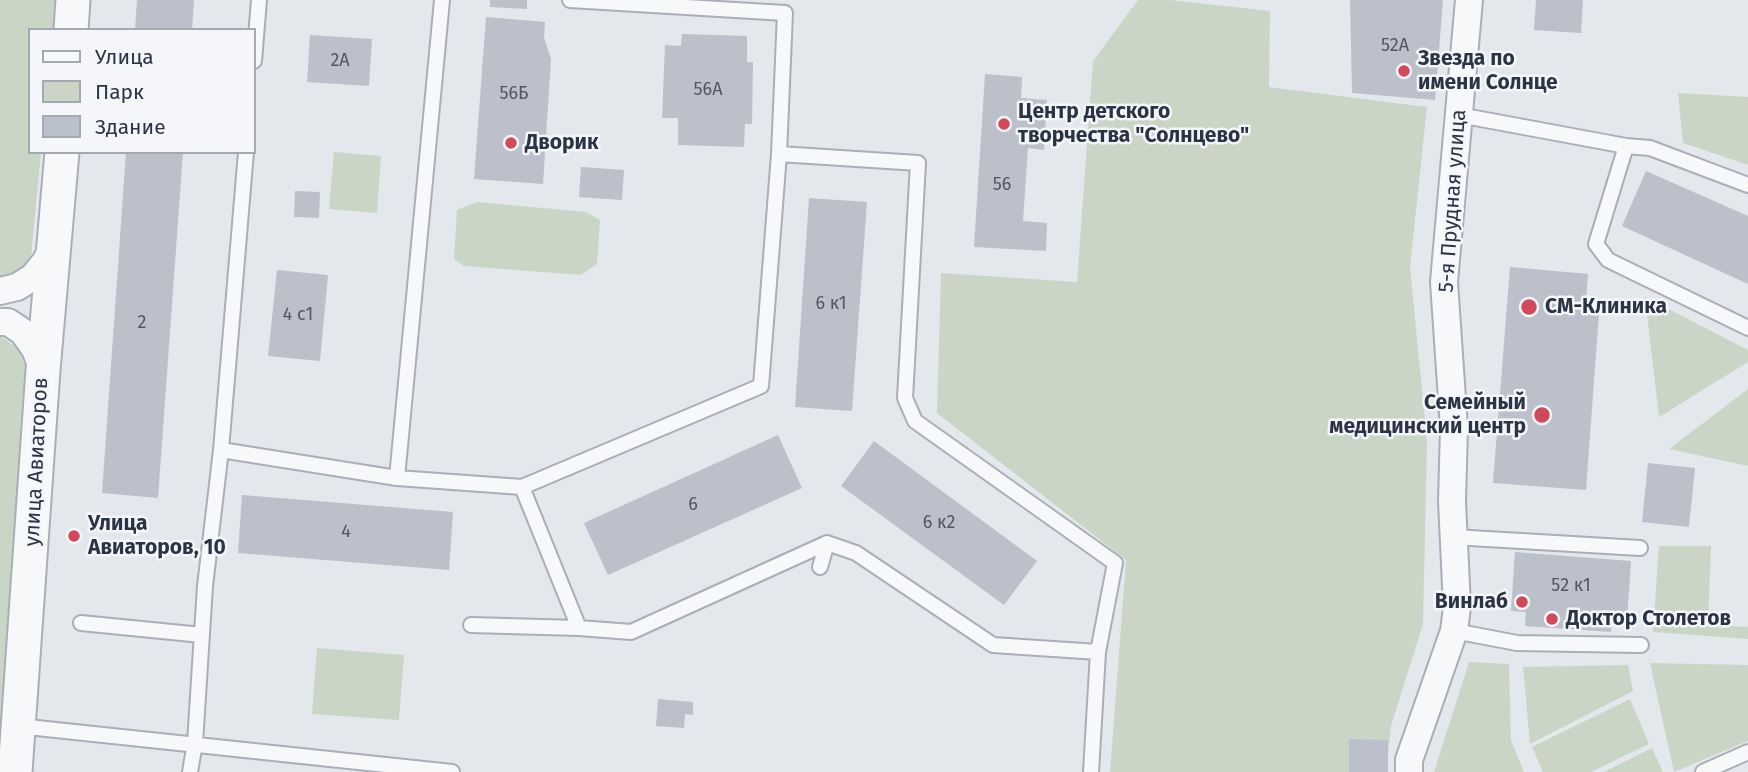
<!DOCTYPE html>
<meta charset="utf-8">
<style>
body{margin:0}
#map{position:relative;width:1748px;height:772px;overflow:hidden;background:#e4e7ec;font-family:"Fira Sans",sans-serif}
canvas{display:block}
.legend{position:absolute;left:28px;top:28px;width:228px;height:126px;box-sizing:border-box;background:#f4f6f9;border:2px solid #a4a8b1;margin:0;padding:9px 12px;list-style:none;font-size:21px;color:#2b3445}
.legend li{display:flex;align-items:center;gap:14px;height:35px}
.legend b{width:35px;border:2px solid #a4a8b1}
</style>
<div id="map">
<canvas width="1748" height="772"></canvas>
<ul class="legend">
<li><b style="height:9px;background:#f7f8fa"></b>Улица</li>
<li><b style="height:19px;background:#c9d6c5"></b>Парк</li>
<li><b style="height:19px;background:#bbc0ca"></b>Здание</li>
</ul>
</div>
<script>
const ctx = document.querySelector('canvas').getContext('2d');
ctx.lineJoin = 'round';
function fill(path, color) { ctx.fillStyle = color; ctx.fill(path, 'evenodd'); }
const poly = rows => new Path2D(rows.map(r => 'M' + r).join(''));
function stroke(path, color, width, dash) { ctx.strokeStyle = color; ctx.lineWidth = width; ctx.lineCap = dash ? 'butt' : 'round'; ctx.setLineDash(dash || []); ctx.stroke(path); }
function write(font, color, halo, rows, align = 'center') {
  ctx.font = font + ' "Fira Sans",sans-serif'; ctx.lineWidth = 5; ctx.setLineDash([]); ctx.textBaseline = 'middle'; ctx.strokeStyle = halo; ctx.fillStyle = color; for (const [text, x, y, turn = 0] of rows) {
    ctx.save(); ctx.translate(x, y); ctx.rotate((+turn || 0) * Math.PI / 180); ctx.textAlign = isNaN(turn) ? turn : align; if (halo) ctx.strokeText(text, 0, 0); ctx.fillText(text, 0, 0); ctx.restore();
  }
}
fill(poly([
 [0,0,56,0,53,30,30,30,30,152,41,152,31,257,19,274,0,279],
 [1138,0,1170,0,1270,11,1269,87,1427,107,1410,267,1427,442,1423,624,1391,726,1386,772,1110,772,1126,560,937,413,941,273,1077,282,1093,61],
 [1678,93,1748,97,1748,165,1683,143],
 [334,152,381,156,377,213,329,209],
 [477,202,586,212,600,220,597,264,581,275,464,266,454,259,457,210],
 [1645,297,1748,350,1748,362,1659,417],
 [0,336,21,350,30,373,0,772],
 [1748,389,1748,466,1669,449],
 [1659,546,1711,546,1708,625,1748,627,1748,639,1653,632],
 [317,648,404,655,399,720,312,714],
 [1469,662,1509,664,1511,740,1524,772,1434,772],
 [1650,663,1748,665,1748,741,1674,772],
 [1628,665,1633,691,1530,744,1523,667],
 [1630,699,1649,744,1591,772,1543,772,1532,747],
 [1652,748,1663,772,1604,772]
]), '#c9d6c5');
fill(poly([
 [137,0,194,0,192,30,135,30],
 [490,0,527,0,527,9,490,7],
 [1350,0,1443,0,1435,100,1352,93],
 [1536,0,1583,0,1581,33,1534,30],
 [486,17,545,22,544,37,551,59,543,184,474,179],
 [682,34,747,36,747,62,753,62,752,124,745,124,744,147,678,145,678,118,662,118,665,45,681,46],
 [310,35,372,39,369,86,307,82],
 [985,74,1022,77,1021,98,1047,100,1044,150,1028,148,1023,221,1047,223,1046,251,974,247],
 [126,152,183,152,158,498,102,493],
 [581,167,624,170,622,200,579,197],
 [1646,171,1748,216,1748,284,1622,226],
 [295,191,320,192,319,218,294,217],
 [809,198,867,202,852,411,795,407],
 [1510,267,1588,274,1585,311,1599,313,1586,490,1493,483],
 [277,270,328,275,320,361,268,356],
 [778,435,802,488,608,575,584,523],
 [874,441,1037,561,1004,605,841,486],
 [1648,463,1695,468,1689,527,1642,522],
 [242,495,453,512,449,570,238,553],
 [1515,552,1631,561,1627,620,1612,619,1611,632,1525,626,1526,612,1511,611],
 [658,699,693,702,693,715,685,714,684,728,656,726],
 [1349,739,1388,740,1388,772,1349,772]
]), '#bbc0ca');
const service = poly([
 [570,0,785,13,779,154],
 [254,61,259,0],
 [1459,115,1626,146,1650,148,1748,185],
 [1626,146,1596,244,1608,260,1748,328],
 [221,450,397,478,522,487,761,386,779,154,918,163,905,398,915,421,1115,563,1098,652,1091,772],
 [397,478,442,0],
 [522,487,579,628,631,632,827,543,856,553,993,645,1098,652],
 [1453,537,1640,548],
 [820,567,827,543],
 [81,623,202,635],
 [471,625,579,628],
 [1454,631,1517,643,1641,645],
 [18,726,452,772],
 [190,772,195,743,205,586,221,450,246,152],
 [1703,772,1748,752]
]);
const minor = poly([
 [0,291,17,287,33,277,46,261,52,248],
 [0,322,8,322,23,332,35,349,43,370],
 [1409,772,1409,760,1454,631,1457,607,1452,501,1454,428,1444,282,1469,0]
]);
const tertiary = poly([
 [71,30,73,0],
 [15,772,43,370,62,152]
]);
stroke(service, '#a9aeb7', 18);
stroke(minor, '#a9aeb7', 30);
stroke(tertiary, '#a9aeb7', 37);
stroke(service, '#f7f8fa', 14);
stroke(minor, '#f7f8fa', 26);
stroke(tertiary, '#f7f8fa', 33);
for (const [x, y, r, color] of [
 [1404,71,7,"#d1495b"],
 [1004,124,7,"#d1495b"],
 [511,143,7,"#d1495b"],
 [1529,307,9,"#d1495b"],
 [1542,415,9,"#d1495b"],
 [74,536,7,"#d1495b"],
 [1522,602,7,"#d1495b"],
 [1552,619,7,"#d1495b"]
]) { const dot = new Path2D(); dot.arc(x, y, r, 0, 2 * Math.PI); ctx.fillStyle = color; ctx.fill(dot); stroke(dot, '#f4f6f9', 2.5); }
write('18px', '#4f5766', null, [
 ["52А",1395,46],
 ["2А",340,61],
 ["56А",708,90],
 ["56Б",514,94],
 ["56",1002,185],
 ["6 к1",831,304],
 ["4 с1",298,315],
 ["2",142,323],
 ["6",693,505],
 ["6 к2",939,523],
 ["4",346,532],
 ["52 к1",1571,586]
]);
write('bold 21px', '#2b3445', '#f4f6f9', [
 ["Звезда по",1418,59],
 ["имени Солнце",1418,83],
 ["Центр детского",1018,112],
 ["творчества \"Солнцево\"",1018,136],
 ["Дворик",525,143],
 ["СМ-Клиника",1545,307],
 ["Семейный",1526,403,"right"],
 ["медицинский центр",1526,427,"right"],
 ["Улица",88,524],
 ["Авиаторов, 10",88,548],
 ["Винлаб",1508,602,"right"],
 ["Доктор Столетов",1566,619]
], 'left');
write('21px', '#2b3445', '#f4f6f9', [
 ["5-я Прудная улица",1453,201,-86],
 ["улица Авиаторов",37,462,-87]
]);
</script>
